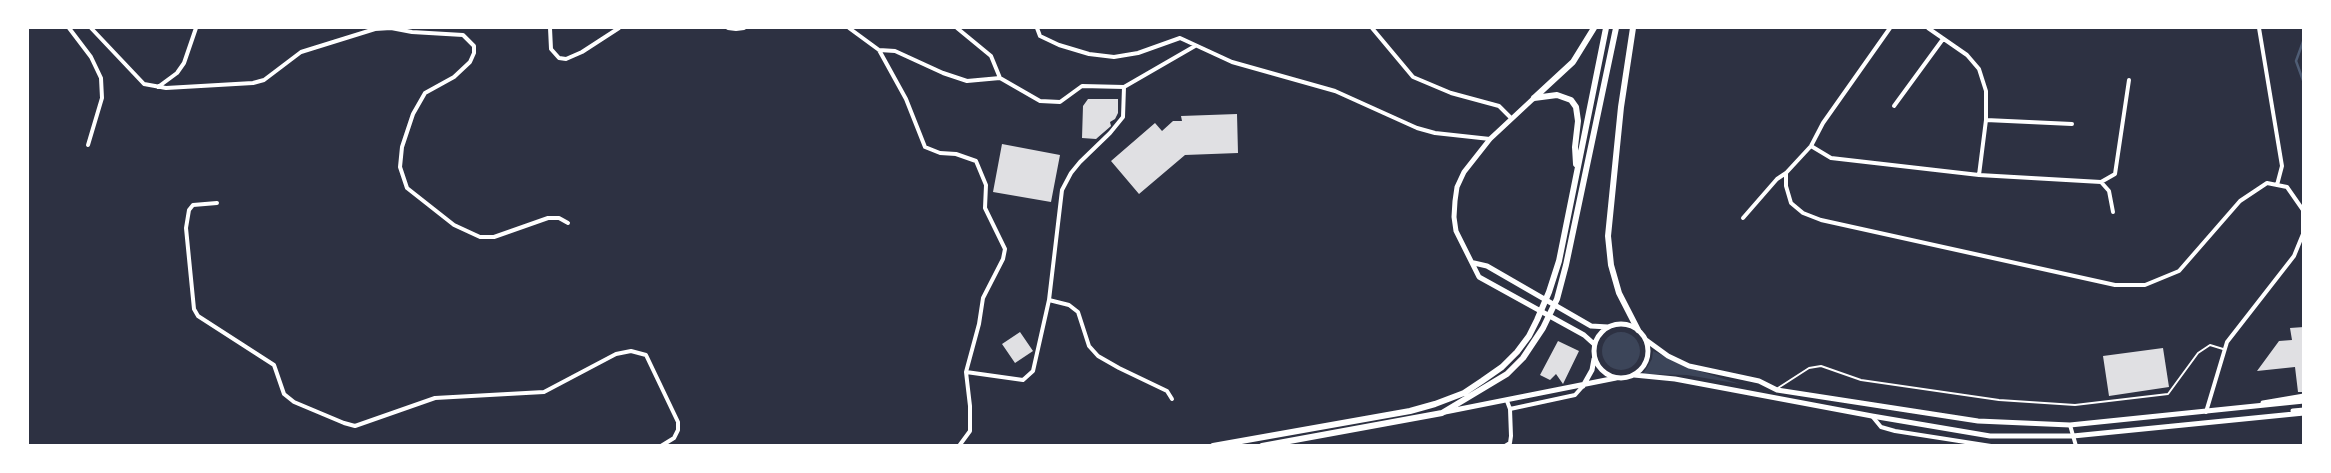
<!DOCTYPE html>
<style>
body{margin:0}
#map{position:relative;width:2331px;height:473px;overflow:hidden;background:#2d3142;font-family:Ubuntu,sans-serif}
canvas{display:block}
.frame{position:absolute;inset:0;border:29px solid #fff;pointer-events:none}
</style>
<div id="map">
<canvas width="2331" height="473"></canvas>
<div class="frame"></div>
</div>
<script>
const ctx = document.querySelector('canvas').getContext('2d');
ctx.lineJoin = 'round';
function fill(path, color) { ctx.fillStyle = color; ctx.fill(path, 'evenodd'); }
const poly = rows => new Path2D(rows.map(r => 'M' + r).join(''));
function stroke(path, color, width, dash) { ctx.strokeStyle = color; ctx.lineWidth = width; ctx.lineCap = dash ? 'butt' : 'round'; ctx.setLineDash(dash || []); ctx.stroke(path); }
fill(poly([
 '1602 351a19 19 0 1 1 38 0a19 19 0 1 1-38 0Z',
 [1653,351,1696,370,1740,384,1687,375,1643,374,1652,359]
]), '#3c4559');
stroke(poly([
 [2304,39,2296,61,2304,83]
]), '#4f5d75', 2.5);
fill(poly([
 [1088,99,1118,99,1118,113,1115,119,1110,122,1111,126,1096,139,1082,138,1083,106],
 [1237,114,1238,153,1185,155,1139,194,1111,161,1155,123,1162,131,1173,121,1182,121,1181,116],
 [1002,144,1060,155,1051,202,993,192],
 [2304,327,2304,392,2298,392,2295,367,2257,371,2279,341,2292,340,2290,328],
 [1020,332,1033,351,1015,363,1002,344],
 [1558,341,1579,351,1563,384,1556,374,1550,380,1540,375],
 [2163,348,2169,387,2109,396,2103,356]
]), '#e0e0e3');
stroke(poly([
 [1778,388,1809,368,1821,366,1861,380,1999,400,2075,405,2168,394,2198,353,2210,345,2223,349]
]), '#fff', 2);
stroke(poly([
 [69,28,91,57,101,78,102,98,88,145],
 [91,28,144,84,166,88,253,83,264,80,301,52,375,29,391,28,412,32,463,35,474,46,474,53,470,62,454,77,425,93,413,114,402,147,400,167,407,188,454,225,480,237,494,237,548,218,559,218,568,223],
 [550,28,551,49,559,58,566,59,582,52,619,28],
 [728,28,736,29,744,28],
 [849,28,879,50,906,99,925,147,940,153,956,154,976,161,986,185,985,208,1005,249,1003,259,983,298,979,324,966,372,970,406,970,431,959,446],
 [957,28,991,56,1000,78,1040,101,1060,102,1082,86,1124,87],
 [1037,28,1040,36,1059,45,1089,54,1114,57,1138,53,1180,38,1232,62,1335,91,1417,128,1435,133,1490,139],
 [1372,28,1413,77,1451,93,1499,106,1511,118],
 [1890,28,1823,123,1811,146,1786,173,1786,186,1791,203,1803,213,1821,220,2115,285,2145,285,2179,271,2240,201,2267,183,2287,187,2303,210,2303,234,2294,256,2227,342,2206,412],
 [1928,28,1967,55,1979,69,1986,91,1986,120,1979,175],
 [2259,28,2282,166,2277,185],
 [879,50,895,51,943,73,967,81,1000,78],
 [158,87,177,73,184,63,196,28],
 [1894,106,1943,39],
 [1986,120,2072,124],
 [1811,146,1831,158,1979,175,2101,182,2115,174,2129,80],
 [2101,182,2109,191,2113,212],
 [217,203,193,205,189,210,186,228,194,309,198,316,274,365,284,394,294,402,344,423,355,426,435,398,544,392,616,354,631,351,646,355,678,422,678,430,674,438,661,446],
 [1743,218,1777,179,1786,173],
 [1049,300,1069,305,1078,312,1089,346,1098,356,1119,368,1167,391,1172,399],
 [966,372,1023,380,1033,371,1049,300,1062,190,1071,173,1080,162,1110,133,1123,117,1124,87,1195,46],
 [1510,409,1575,395,1583,386],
 [1872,416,1881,427,1895,431,1991,446],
 [2070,425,2076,446],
 [1505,446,1510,443,1511,436,1510,409,1507,401]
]), '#fff', 4);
stroke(poly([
 [1534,98,1490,139,1464,172,1457,187,1455,201,1454,217,1456,231,1479,277,1584,335,1594,344],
 [1474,263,1487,266,1591,326,1608,327],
 '1594 351a27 27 0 1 1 54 0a27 27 0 1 1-54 0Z',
 [1646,340,1668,356,1689,366,1759,381,1777,390,1978,421,2070,425,2304,401],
 [1634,375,1675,379,1872,416,1990,436,2073,436,2304,413],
 [1583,386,1592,370,1594,359],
 [2263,403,2304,396],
 [2293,411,2304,410],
 [1445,412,1616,378]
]), '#fff', 5);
stroke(poly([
 [1633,28,1621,107,1608,236,1611,265,1619,293,1638,330],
 [1534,98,1557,95,1571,100,1576,107,1578,121,1575,147,1576,164],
 [1534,98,1573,62,1594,28],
 [1213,446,1410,411,1435,404,1464,393,1482,381,1502,367,1517,352,1529,336,1537,320,1549,292,1559,261,1606,28],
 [1262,446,1442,413,1507,374,1523,358,1543,328,1557,299,1566,265,1616,28]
]), '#fff', 6);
</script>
